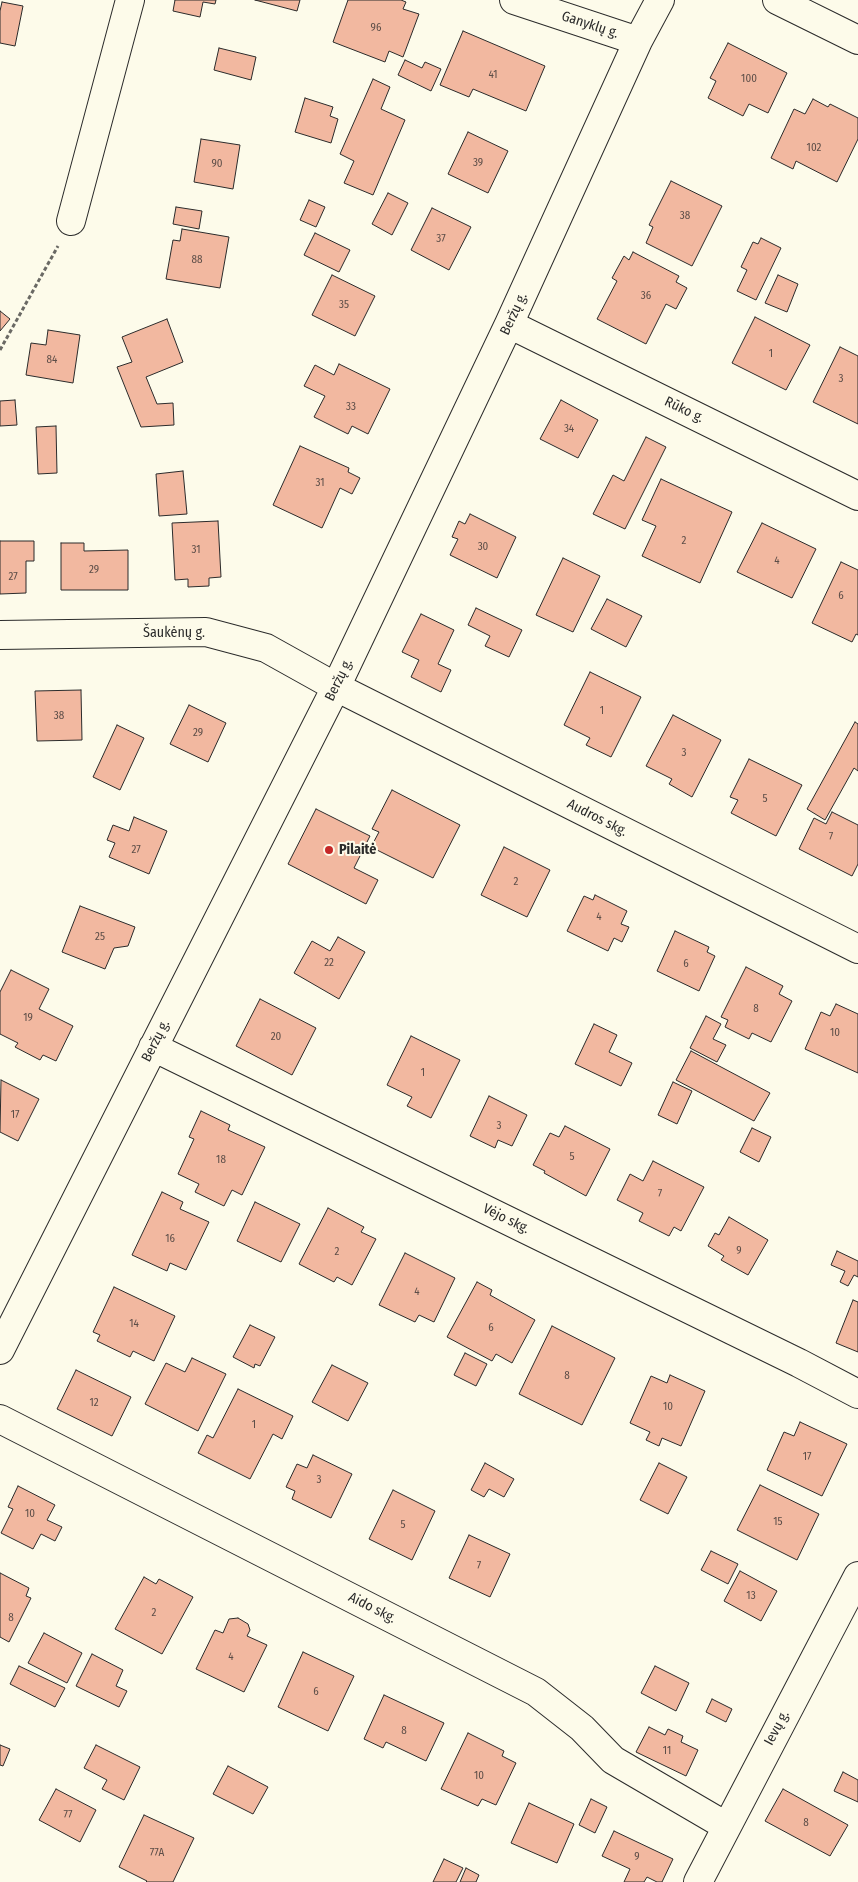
<!DOCTYPE html>
<meta charset="utf-8">
<style>
body{margin:0}
canvas{display:block;background:#fdfbea}
</style>
<canvas width="858" height="1882"></canvas>
<script>
const ctx = document.querySelector('canvas').getContext('2d');
ctx.lineJoin = 'round';
function fill(path, color) { ctx.fillStyle = color; ctx.fill(path, 'evenodd'); }
const poly = rows => new Path2D(rows.map(r => 'M' + r).join(''));
function stroke(path, color, width, dash) { ctx.strokeStyle = color; ctx.lineWidth = width; ctx.lineCap = dash ? 'butt' : 'round'; ctx.setLineDash(dash || []); ctx.stroke(path); }
function write(font, color, halo, rows, align = 'center') {
  ctx.font = font + ' "Fira Sans Condensed",sans-serif'; ctx.lineWidth = 4; ctx.setLineDash([]); ctx.textBaseline = 'middle'; ctx.strokeStyle = halo; ctx.fillStyle = color; for (const [text, x, y, turn = 0] of rows) {
    ctx.save(); ctx.translate(x, y); ctx.rotate((+turn || 0) * Math.PI / 180); ctx.textAlign = isNaN(turn) ? turn : align; if (halo) ctx.strokeText(text, 0, 0); ctx.fillText(text, 0, 0); ctx.restore();
  }
}
const building = poly([
 [175,0,216,0,215,4,203,2,200,17,173,11,175,0],
 [255,0,300,0,297,11,255,0],
 [348,0,401,0,406,2,403,9,419,14,403,57,389,51,385,62,333,42,348,0],
 [2,2,23,6,15,46,0,43,0,11,2,2],
 [463,31,545,66,526,111,473,89,469,97,440,85,463,31],
 [728,43,787,73,768,113,749,104,743,116,708,98,716,81,710,78,728,43],
 [219,48,256,57,251,80,214,70,219,48],
 [405,60,422,68,425,62,441,69,431,91,398,75,405,60],
 [373,79,390,87,381,109,405,120,373,195,344,183,354,161,340,154,373,79],
 [305,98,333,107,330,116,338,119,331,143,295,132,305,98],
 [813,99,828,107,830,104,858,118,858,139,837,182,796,161,793,169,771,158,794,109,805,114,813,99],
 [468,132,508,151,488,193,448,174,468,132],
 [201,139,240,145,233,189,194,182,201,139],
 [671,181,722,206,692,266,646,243,653,227,649,225,671,181],
 [388,193,408,203,392,235,372,224,388,193],
 [309,200,325,207,316,227,300,220,309,200],
 [176,207,202,211,199,229,173,224,176,207],
 [432,208,471,227,449,270,411,250,432,208],
 [182,229,229,237,220,288,166,279,173,240,180,241,182,229],
 [315,233,350,250,339,272,304,255,315,233],
 [761,238,781,248,756,300,737,291,747,270,741,267,753,242,758,244,761,238],
 [633,252,679,276,676,282,687,288,676,309,666,304,646,344,597,319,617,281,612,278,624,256,629,260,633,252],
 [332,275,375,296,355,336,312,315,332,275],
 [778,275,798,284,787,312,765,303,778,275],
 [0,311,10,319,0,331,0,311],
 [755,317,810,345,786,390,732,363,755,317],
 [167,319,183,362,146,377,157,404,173,403,174,425,141,427,117,367,132,362,122,337,167,319],
 [48,330,80,335,73,383,26,375,31,343,46,345,48,330],
 [840,347,858,356,858,424,813,402,840,347],
 [339,364,390,389,368,434,352,426,348,434,314,417,325,396,304,386,315,365,334,375,339,364],
 [15,400,17,425,0,426,0,401,15,400],
 [561,400,598,420,578,458,540,439,561,400],
 [56,426,57,473,38,474,36,427,56,426],
 [646,437,666,447,625,529,593,514,613,475,624,481,646,437],
 [300,446,349,468,348,472,360,478,352,494,340,488,322,528,273,505,300,446],
 [183,471,187,514,159,516,156,474,183,471],
 [661,479,732,512,700,583,642,556,656,526,642,520,661,479],
 [470,514,516,537,497,578,450,555,458,539,452,537,459,521,465,524,470,514],
 [218,521,221,577,209,578,209,586,188,587,188,579,175,580,172,523,218,521],
 [762,523,816,549,792,598,737,572,762,523],
 [0,541,34,541,34,561,26,561,26,593,0,594,0,541],
 [61,543,84,543,84,551,128,550,128,590,61,590,61,543],
 [563,558,600,576,573,632,536,615,563,558],
 [841,562,858,570,858,635,856,634,852,642,812,623,841,562],
 [607,599,642,616,626,647,591,629,607,599],
 [476,608,522,630,509,657,485,646,490,636,468,625,476,608],
 [421,614,454,630,438,664,451,670,441,692,411,677,419,660,402,652,421,614],
 [590,672,641,697,611,757,586,745,590,738,564,725,590,672],
 [81,690,82,740,37,741,35,691,81,690],
 [189,705,226,723,208,762,170,744,189,705],
 [673,715,721,740,692,797,669,784,672,779,646,766,673,715],
 [855,722,858,724,858,771,854,768,825,820,807,809,855,722],
 [117,725,144,738,120,790,93,777,117,725],
 [749,759,802,785,776,836,731,813,738,800,730,797,749,759],
 [392,790,460,825,433,878,371,847,379,832,372,829,392,790],
 [316,809,370,836,354,868,378,880,366,904,288,864,316,809],
 [832,812,858,825,858,864,852,876,799,849,814,818,826,824,832,812],
 [134,817,167,831,149,874,109,857,115,843,107,840,113,825,129,831,134,817],
 [504,847,550,870,527,917,481,895,504,847],
 [595,895,627,911,621,924,629,927,622,942,614,938,608,951,567,931,584,896,593,900,595,895],
 [80,906,135,927,128,946,114,948,105,969,62,952,80,906],
 [675,931,709,947,707,952,715,956,699,991,657,971,675,931],
 [338,937,365,952,339,999,294,973,312,941,330,951,338,937],
 [746,967,783,986,779,994,792,1001,771,1042,752,1033,749,1039,725,1027,728,1020,721,1017,746,967],
 [11,970,49,989,39,1009,73,1026,56,1061,43,1055,40,1060,15,1047,18,1043,0,1034,0,992,11,970],
 [260,999,316,1028,292,1075,236,1046,260,999],
 [836,1004,858,1014,858,1073,805,1049,821,1012,830,1016,836,1004],
 [706,1016,721,1024,713,1039,726,1045,717,1062,690,1048,706,1016],
 [594,1024,617,1035,609,1052,632,1063,621,1086,575,1064,594,1024],
 [411,1036,460,1060,431,1118,407,1106,412,1097,387,1085,411,1036],
 [691,1051,770,1093,754,1121,676,1080,691,1051],
 [1,1080,39,1099,18,1141,0,1132,1,1080],
 [673,1082,692,1091,677,1124,658,1115,673,1082],
 [489,1096,527,1115,512,1146,498,1140,495,1148,470,1136,489,1096],
 [201,1111,230,1125,228,1130,265,1147,242,1195,232,1190,224,1206,195,1192,199,1184,178,1174,194,1139,189,1137,201,1111],
 [565,1126,610,1149,586,1196,544,1173,545,1171,533,1165,550,1133,559,1137,565,1126],
 [752,1128,771,1137,759,1162,740,1152,752,1128],
 [653,1161,704,1187,681,1231,674,1227,669,1236,639,1221,643,1213,617,1200,630,1174,643,1181,653,1161],
 [162,1192,183,1202,180,1209,209,1222,186,1270,170,1263,167,1271,132,1255,162,1192],
 [255,1202,300,1224,281,1262,237,1241,255,1202],
 [328,1208,364,1227,361,1232,376,1239,352,1285,337,1277,334,1282,299,1264,328,1208],
 [729,1217,768,1240,748,1275,721,1260,724,1256,708,1246,715,1233,719,1235,729,1217],
 [837,1251,858,1261,858,1277,854,1275,848,1286,840,1282,845,1271,831,1265,837,1251],
 [405,1253,455,1278,434,1322,419,1315,415,1322,379,1305,405,1253],
 [477,1282,492,1290,490,1295,535,1320,512,1363,496,1354,492,1361,447,1337,477,1282],
 [114,1287,175,1316,154,1361,133,1351,130,1357,97,1341,100,1335,93,1332,114,1287],
 [853,1300,858,1302,858,1352,836,1343,853,1300],
 [250,1325,275,1337,260,1366,255,1364,254,1368,233,1357,250,1325],
 [552,1326,615,1358,582,1425,519,1394,552,1326],
 [465,1353,487,1364,476,1386,454,1375,465,1353],
 [192,1358,226,1374,198,1431,145,1404,166,1363,185,1372,192,1358],
 [332,1365,368,1383,348,1421,312,1402,332,1365],
 [76,1370,131,1397,112,1436,57,1409,76,1370],
 [670,1375,705,1391,681,1446,662,1438,659,1446,646,1440,650,1432,630,1423,651,1376,667,1383,670,1375],
 [238,1389,293,1416,282,1439,273,1434,250,1479,198,1453,207,1435,213,1438,238,1389],
 [800,1422,847,1444,822,1496,767,1470,784,1432,794,1436,800,1422],
 [313,1455,352,1474,331,1518,292,1499,295,1491,286,1487,297,1464,307,1468,313,1455],
 [485,1463,514,1479,504,1497,489,1489,484,1497,471,1490,485,1463],
 [659,1463,687,1477,668,1514,640,1500,659,1463],
 [760,1485,819,1514,797,1560,737,1530,760,1485],
 [18,1486,55,1505,47,1520,62,1527,55,1541,41,1534,33,1549,1,1533,13,1509,8,1507,18,1486],
 [393,1490,435,1511,412,1560,369,1539,393,1490],
 [469,1535,510,1554,490,1597,449,1578,469,1535],
 [711,1551,738,1564,728,1584,701,1570,711,1551],
 [740,1571,777,1591,761,1621,724,1601,740,1571],
 [0,1573,29,1588,26,1596,31,1598,9,1642,0,1637,0,1573],
 [144,1577,156,1584,159,1579,193,1597,162,1654,115,1629,144,1577],
 [238,1618,248,1624,250,1630,247,1636,267,1645,244,1692,196,1669,215,1630,223,1633,229,1619,238,1618],
 [44,1633,82,1653,67,1683,28,1663,44,1633],
 [303,1652,354,1676,328,1731,278,1707,303,1652],
 [92,1654,123,1670,116,1686,127,1691,119,1707,76,1686,92,1654],
 [19,1666,65,1688,55,1707,10,1684,19,1666],
 [655,1666,689,1683,676,1711,641,1693,655,1666],
 [384,1695,444,1723,426,1761,386,1742,383,1748,364,1739,384,1695],
 [712,1699,732,1709,726,1722,706,1712,712,1699],
 [649,1727,665,1735,668,1729,683,1736,681,1742,698,1750,686,1776,636,1752,649,1727],
 [468,1733,504,1751,502,1756,516,1763,496,1805,482,1799,478,1806,441,1789,468,1733],
 [0,1745,10,1749,3,1766,0,1765,0,1745],
 [96,1745,140,1767,124,1800,102,1789,107,1780,84,1768,96,1745],
 [228,1766,268,1787,253,1814,213,1794,228,1766],
 [843,1772,858,1780,858,1802,834,1791,843,1772],
 [56,1789,96,1810,80,1842,39,1820,56,1789],
 [783,1789,848,1825,830,1856,765,1821,783,1789],
 [591,1799,607,1807,595,1833,579,1825,591,1799],
 [529,1803,574,1824,557,1863,511,1843,529,1803],
 [144,1815,194,1838,173,1882,146,1882,147,1881,119,1867,144,1815],
 [614,1831,673,1859,662,1882,657,1882,647,1877,644,1882,624,1882,630,1869,602,1856,614,1831],
 [444,1859,463,1868,456,1882,433,1882,444,1859],
 [466,1868,479,1875,476,1882,460,1882,466,1868]
]);
fill(building, '#f2b8a0');
stroke(building, '#2b2b2b', 1);
const minor = poly([
 [514,0,638,41],
 [777,0,858,40],
 [71,221,130,0],
 [509,324,858,496],
 [0,635,206,632,266,648,336,687,858,949],
 [153,1047,799,1363,858,1394],
 [0,1350,336,687,509,324,638,41,660,0],
 [0,1419,536,1692,582,1728,613,1760,726,1826],
 [698,1882,858,1576]
]);
stroke(minor, '#2b2b2b', 30);
stroke(poly([
 [0,350,58,246]
]), '#6a6964', 3, [4, 2.5]);
stroke(minor, '#fdfbea', 28);
for (const [x, y, r, color] of [
 [329,850,5,"#c62828"]
]) { const dot = new Path2D(); dot.arc(x, y, r, 0, 2 * Math.PI); ctx.fillStyle = color; ctx.fill(dot); stroke(dot, '#fdfbea', 2); }
write('11px', '#5d4e48', null, [
 ["96",376,28],
 ["41",493,75],
 ["100",749,79],
 ["102",814,148],
 ["39",478,163],
 ["90",217,164],
 ["38",685,216],
 ["37",441,239],
 ["88",197,260],
 ["36",646,296],
 ["35",344,305],
 ["1",771,354],
 ["84",52,360],
 ["3",841,379],
 ["33",351,407],
 ["34",569,429],
 ["31",320,483],
 ["2",684,541],
 ["30",483,547],
 ["31",196,550],
 ["4",777,561],
 ["29",94,570],
 ["27",13,577],
 ["6",841,596],
 ["1",602,711],
 ["38",59,716],
 ["29",198,733],
 ["3",684,753],
 ["5",765,799],
 ["7",831,837],
 ["27",136,850],
 ["2",516,882],
 ["4",599,917],
 ["25",100,937],
 ["22",329,963],
 ["6",686,964],
 ["8",756,1009],
 ["19",28,1018],
 ["10",835,1033],
 ["20",276,1037],
 ["1",423,1073],
 ["17",15,1115],
 ["3",499,1126],
 ["5",572,1157],
 ["18",221,1160],
 ["7",660,1194],
 ["16",170,1239],
 ["9",739,1251],
 ["2",337,1252],
 ["4",417,1292],
 ["14",134,1324],
 ["6",491,1328],
 ["8",567,1376],
 ["12",94,1403],
 ["10",668,1407],
 ["1",254,1425],
 ["17",807,1457],
 ["3",319,1480],
 ["10",30,1514],
 ["15",778,1522],
 ["5",403,1525],
 ["7",479,1566],
 ["13",751,1596],
 ["2",154,1613],
 ["8",11,1618],
 ["4",231,1657],
 ["6",316,1692],
 ["8",404,1731],
 ["11",667,1751],
 ["10",479,1776],
 ["77",68,1815],
 ["8",806,1823],
 ["77A",157,1853],
 ["9",637,1857]
]);
write('14px', '#2b2b2b', '#fdfbea', [
 ["Ganyklų g.",590,25,18],
 ["Beržų g.",514,314,-65],
 ["Rūko g.",684,410,26],
 ["Šaukėnų g.",174,633],
 ["Beržų g.",339,680,-64],
 ["Audros skg.",597,818,27],
 ["Beržų g.",156,1041,-63],
 ["Vėjo skg.",506,1219,26],
 ["Aido skg.",372,1608,27],
 ["Ievų g.",777,1728,-62]
]);
write('bold 14px', '#2b2b2b', '#fdfbea', [
 ["Pilaitė",339,850]
], 'left');
</script>
